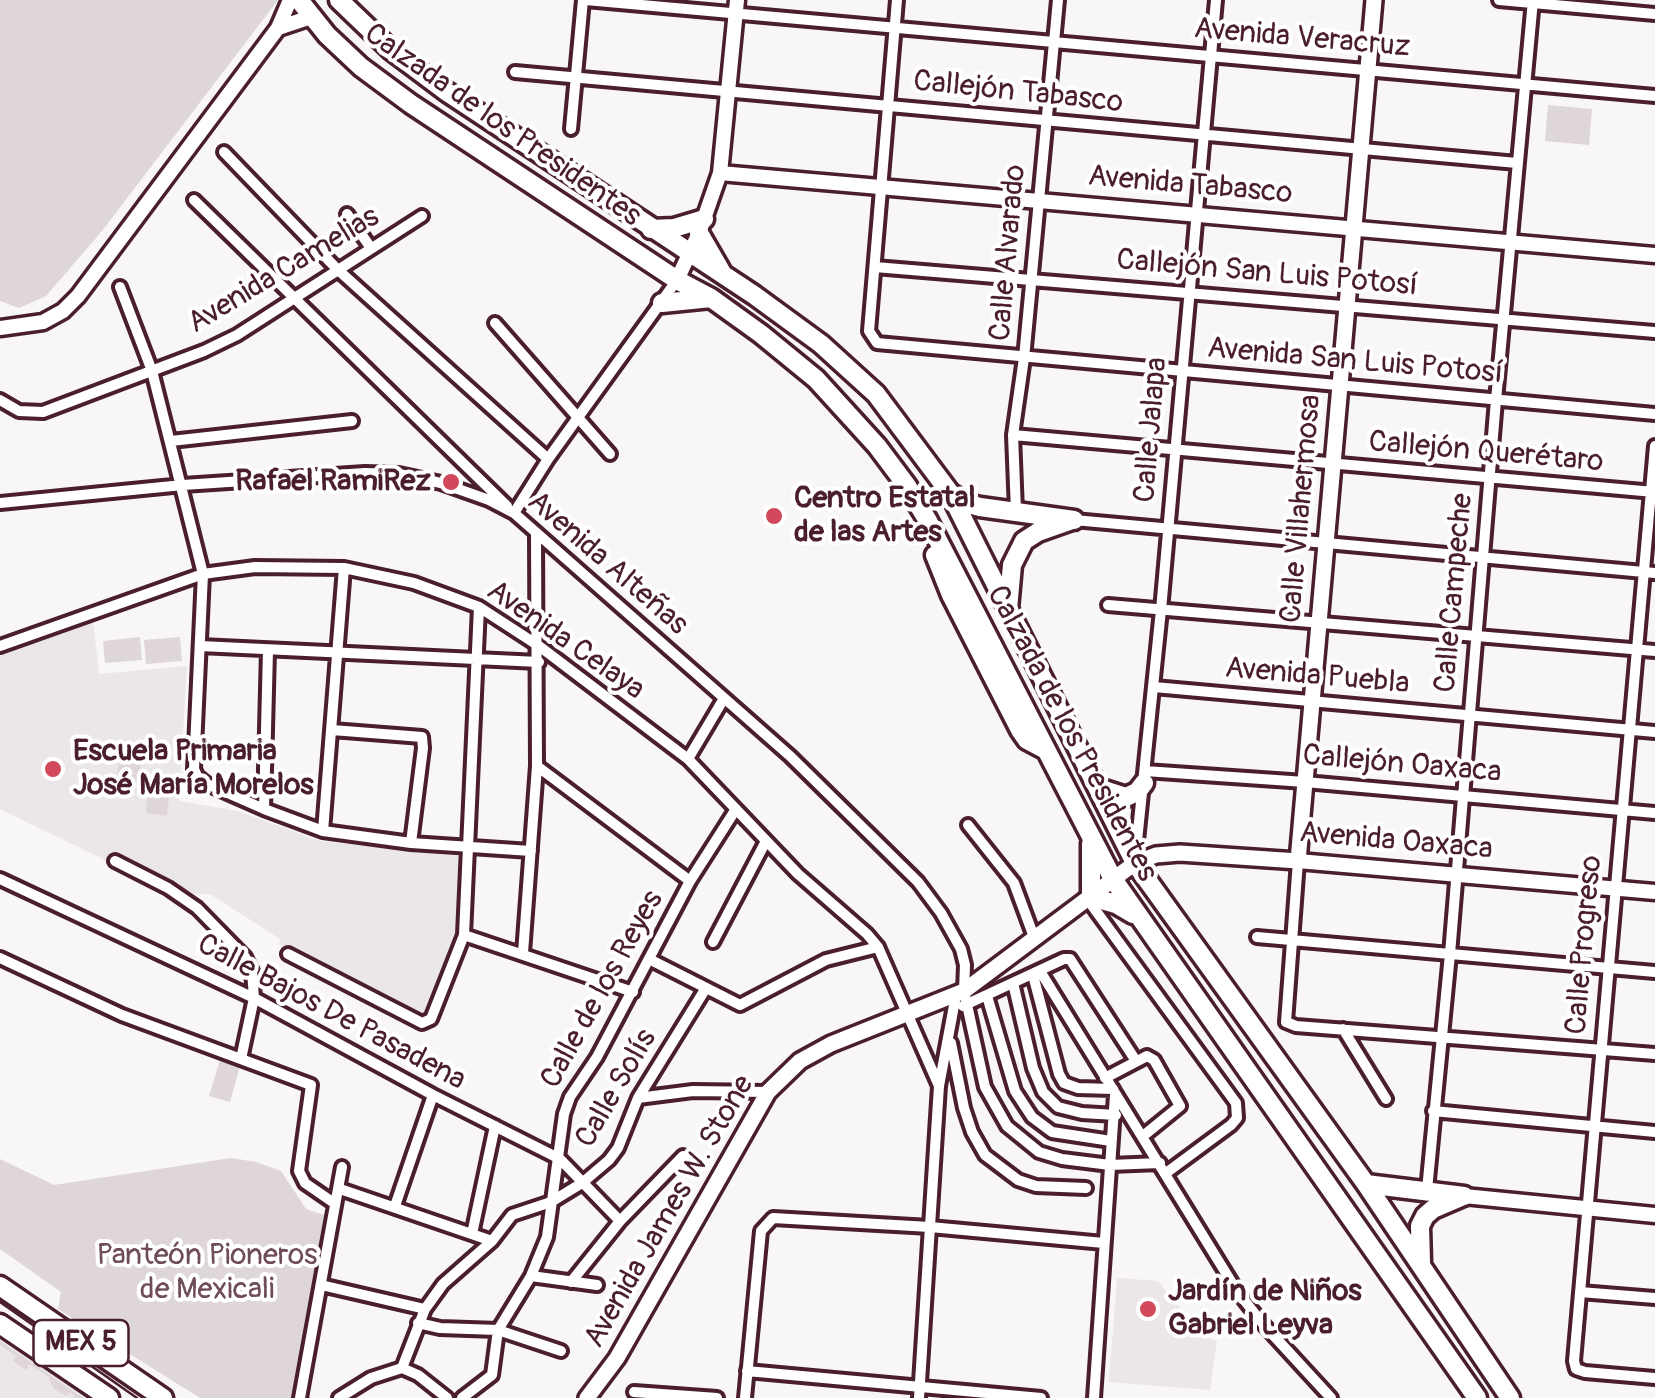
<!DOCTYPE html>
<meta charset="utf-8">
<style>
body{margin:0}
canvas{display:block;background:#f8f6f7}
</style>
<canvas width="1655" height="1398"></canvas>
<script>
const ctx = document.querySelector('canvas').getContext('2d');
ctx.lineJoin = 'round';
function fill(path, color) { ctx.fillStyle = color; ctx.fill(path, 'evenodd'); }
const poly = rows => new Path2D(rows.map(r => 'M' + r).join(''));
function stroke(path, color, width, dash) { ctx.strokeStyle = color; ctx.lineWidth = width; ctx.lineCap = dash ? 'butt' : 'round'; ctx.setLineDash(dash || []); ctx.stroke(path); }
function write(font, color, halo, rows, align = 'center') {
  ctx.font = font + ' Pangolin,sans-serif'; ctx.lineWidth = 8; ctx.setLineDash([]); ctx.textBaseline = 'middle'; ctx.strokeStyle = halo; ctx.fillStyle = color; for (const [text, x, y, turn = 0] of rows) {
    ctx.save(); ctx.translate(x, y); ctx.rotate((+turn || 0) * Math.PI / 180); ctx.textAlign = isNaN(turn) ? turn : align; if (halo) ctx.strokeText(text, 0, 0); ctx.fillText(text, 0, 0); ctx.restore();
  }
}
fill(poly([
 [93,620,99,674,187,666,179,801,238,811,320,841,461,856,457,931,424,1020,279,944,280,939,210,894,192,894,115,855,111,863,0,809,0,656],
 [1117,1278,1158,1281,1203,1336,1217,1341,1210,1390,1109,1382],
 [0,1334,81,1392,89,1398,0,1398]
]), '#ebe6e8');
fill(poly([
 [0,0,278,0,102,231,46,296,19,308,0,301],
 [1548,105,1592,109,1589,145,1545,141],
 [140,637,142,660,105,663,103,641],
 [180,637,182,661,146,664,144,640],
 [122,740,144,742,139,782,117,779],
 [150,776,171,778,167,816,146,813],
 [220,1060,240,1066,230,1102,209,1096],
 [231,1158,256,1162,281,1171,306,1209,324,1215,313,1310,298,1398,200,1398,58,1309,61,1292,0,1249,0,1159,54,1185],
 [0,1342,0,1341,83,1398,76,1398,70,1392,66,1396,53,1388,49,1377,29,1364,26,1370,13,1361,16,1356,0,1345]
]), '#ded6d9');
const minor = poly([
 [586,0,1655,96],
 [897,0,869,331,877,343,1655,414],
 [1499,0,1655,14],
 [515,72,1517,163],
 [571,129,583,0],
 [224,152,337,269,548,459],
 [194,200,507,506],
 [347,214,371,248],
 [875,267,1655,332],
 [120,287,152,371,203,574,194,769,197,776,207,784,264,809,323,831,411,843,531,851],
 [495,323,610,454],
 [0,400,19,411,43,412,204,351,237,335,422,216],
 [1013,435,1654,492],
 [171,441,352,421],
 [1655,446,1574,1361,1576,1369,1585,1372,1655,1378],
 [0,503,183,485,365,473,399,474,441,483,489,500,514,513,790,756,918,882,941,913,961,949,965,965,964,991,985,1087,1007,1126,1039,1152,1062,1159,1110,1165,1160,1163],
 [1016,511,1013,435,1024,358,1058,0],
 [514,513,548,459,677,280],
 [1074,520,1655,573],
 [1108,605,1655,651],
 [0,646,203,574,255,567,344,568,414,583,479,607,539,646,688,759,798,874,867,934,878,947,939,1086],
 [200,646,539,662],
 [1154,687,1655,732],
 [332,730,422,737,423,748,411,843],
 [688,759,723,700],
 [537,766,690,881],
 [1145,771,1305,782,1655,813],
 [264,809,268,650],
 [968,825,1014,883,1034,937],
 [323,831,344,568],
 [1135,860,1161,610,1216,0],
 [115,861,168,888,197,908,245,957,252,971,254,998,241,1059],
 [1298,861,1286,1022,1296,1026,1655,1054],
 [0,879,254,998,433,1095,560,1159,620,1221],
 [1088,900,1236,1103,1237,1118,1231,1125,1166,1173],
 [464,935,633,992],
 [1257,937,1655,972],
 [713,942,766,841],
 [523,953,537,766,536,534],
 [288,954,422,1023,431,1019,464,935,479,607],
 [0,958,122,1015,311,1085,299,1171,305,1183,334,1203],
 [649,959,740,1005,826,960,878,947],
 [1040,971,1237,1291,1263,1324,1331,1398],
 [1033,975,1059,1074,1064,1083,1078,1088,1113,1089],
 [1013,983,1033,1068,1043,1092,1058,1107,1082,1113,1116,1115],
 [987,996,1015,1091,1032,1117,1052,1132,1111,1141],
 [963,1006,1064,959,1070,959,1136,1061],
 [1343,1029,1386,1099],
 [951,1043,964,1108,972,1132,985,1155,1018,1180,1036,1186,1086,1188],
 [1105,1078,1147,1056,1154,1060,1180,1106,1143,1136],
 [638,1098,693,1091,768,1092],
 [1433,1111,1655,1132],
 [340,1189,492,1241],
 [1427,1190,1450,954,1496,400,1533,0],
 [395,1206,433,1095],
 [472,1234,495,1126],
 [531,1276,597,1285],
 [571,1282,620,1221,683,1156],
 [321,1285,425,1309],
 [1580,1292,1655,1298],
 [418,1323,440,1328,498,1330,561,1351],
 [402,1368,425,1309,443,1284,492,1241,512,1215,551,1202,582,1183,609,1160,618,1148,638,1098,706,988],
 [747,1371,1041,1398],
 [634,1392,717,1398],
 [300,1398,342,1167],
 [339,1398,371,1378,402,1368,418,1375,447,1398],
 [462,1398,492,1375,498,1330,531,1276,547,1237,564,1114,570,1097,597,1057,690,881,736,809],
 [745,1398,761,1231,773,1218,930,1227,1104,1243],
 [919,1398,939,1086,956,995],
 [1094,1398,1115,1095]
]);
const tertiary = poly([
 [278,28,311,17],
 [720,173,1655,255],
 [677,280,699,233,720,173,737,0],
 [0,328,43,322,63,311,78,296,278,28,290,0],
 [1298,861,1655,892],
 [1464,1196,1655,1215]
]);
const secondary = poly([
 [587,1398,617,1358,768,1092,800,1061,831,1044,964,991,1135,863,1156,855,1180,853,1298,861,1374,0]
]);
const primary = poly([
 [0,1286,163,1398],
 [0,1324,109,1398]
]);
const trunk = poly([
 [299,0,327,35,361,67,411,104,677,280,711,298,761,334,816,379,877,446,907,486,928,521,1113,879,1477,1398],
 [339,0,391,50,447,92,754,295,821,344,876,394,950,493,1135,863,1366,1184,1510,1398],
 [651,229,674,228,704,219],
 [699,233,721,271],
 [662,303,711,298],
 [950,493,965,503,980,507,1074,520],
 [935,555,951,595,1020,730,1027,740,1046,750],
 [1008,609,1012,565,1024,541,1038,532,1072,520],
 [1098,788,1126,797,1137,792,1144,783],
 [1091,844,1091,897,1116,904,1133,914],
 [1366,1184,1464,1196],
 [1421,1262,1420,1226,1425,1216,1433,1209,1461,1197]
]);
stroke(minor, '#4a1f2b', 18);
stroke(tertiary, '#4a1f2b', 21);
stroke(secondary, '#4a1f2b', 22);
stroke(primary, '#4a1f2b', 25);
stroke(trunk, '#4a1f2b', 25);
stroke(minor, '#fff', 10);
stroke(tertiary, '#fff', 14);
stroke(secondary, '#fff', 15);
stroke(primary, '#fff', 18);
stroke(trunk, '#fff', 18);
stroke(poly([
 [0,1302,137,1398]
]), '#4a1f2b', 2.5);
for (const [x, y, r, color] of [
 [451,482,10,"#d1495b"],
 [774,516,10,"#d1495b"],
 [53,769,10,"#d1495b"],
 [1148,1309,10,"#d1495b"]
]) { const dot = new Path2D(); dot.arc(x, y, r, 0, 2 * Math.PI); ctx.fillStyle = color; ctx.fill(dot); stroke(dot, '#fff', 4); }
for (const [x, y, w] of [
 [81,1343,95]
]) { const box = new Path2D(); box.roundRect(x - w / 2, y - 23, w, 46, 8); ctx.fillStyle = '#fff'; ctx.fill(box); stroke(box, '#4a1f2b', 2.5); }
write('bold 28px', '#4a1f2b', null, [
 ["MEX 5",81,1343]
]);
write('30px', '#4a1f2b', '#fff', [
 ["Avenida Veracruz",1302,39,5],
 ["Callejón Tabasco",1018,93,6],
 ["Calzada de los Presidentes",502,126,35],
 ["Avenida Tabasco",1190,186,5],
 ["Calle Alvarado",1009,253,-85],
 ["Avenida Camelias",284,271,-31],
 ["Callejón San Luis Potosí",1267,274,5],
 ["Avenida San Luis Potosí",1355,362,5],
 ["Calle Jalapa",1152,430,-85],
 ["Callejón Querétaro",1486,453,5],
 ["Calle Villahermosa",1302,509,-85],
 ["Avenida Alteñas",607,564,41],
 ["Calle Campeche",1455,593,-85],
 ["Avenida Celaya",565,641,35],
 ["Avenida Puebla",1317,677,5],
 ["Calzada de los Presidentes",1071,734,62],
 ["Callejón Oaxaca",1402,765,5],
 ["Avenida Oaxaca",1396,842,5],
 ["Calle Progreso",1585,945,-85],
 ["Calle de los Reyes",603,990,-61],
 ["Calle Bajos De Pasadena",331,1013,28],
 ["Calle Solís",617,1089,-60],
 ["Avenida James W. Stone",670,1212,-60]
]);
write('bold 30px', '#4a1f2b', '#fff', [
 ["Rafael RamiRez",431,482,"right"],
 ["Centro Estatal",794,499],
 ["de las Artes",794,533],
 ["Escuela Primaria",73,752],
 ["José María Morelos",73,786],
 ["Jardín de Niños",1168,1292],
 ["Gabriel Leyva",1168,1326]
], 'left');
write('30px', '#6f4d56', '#fff', [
 ["Panteón Pioneros",207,1256],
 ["de Mexicali",207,1290]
]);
</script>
